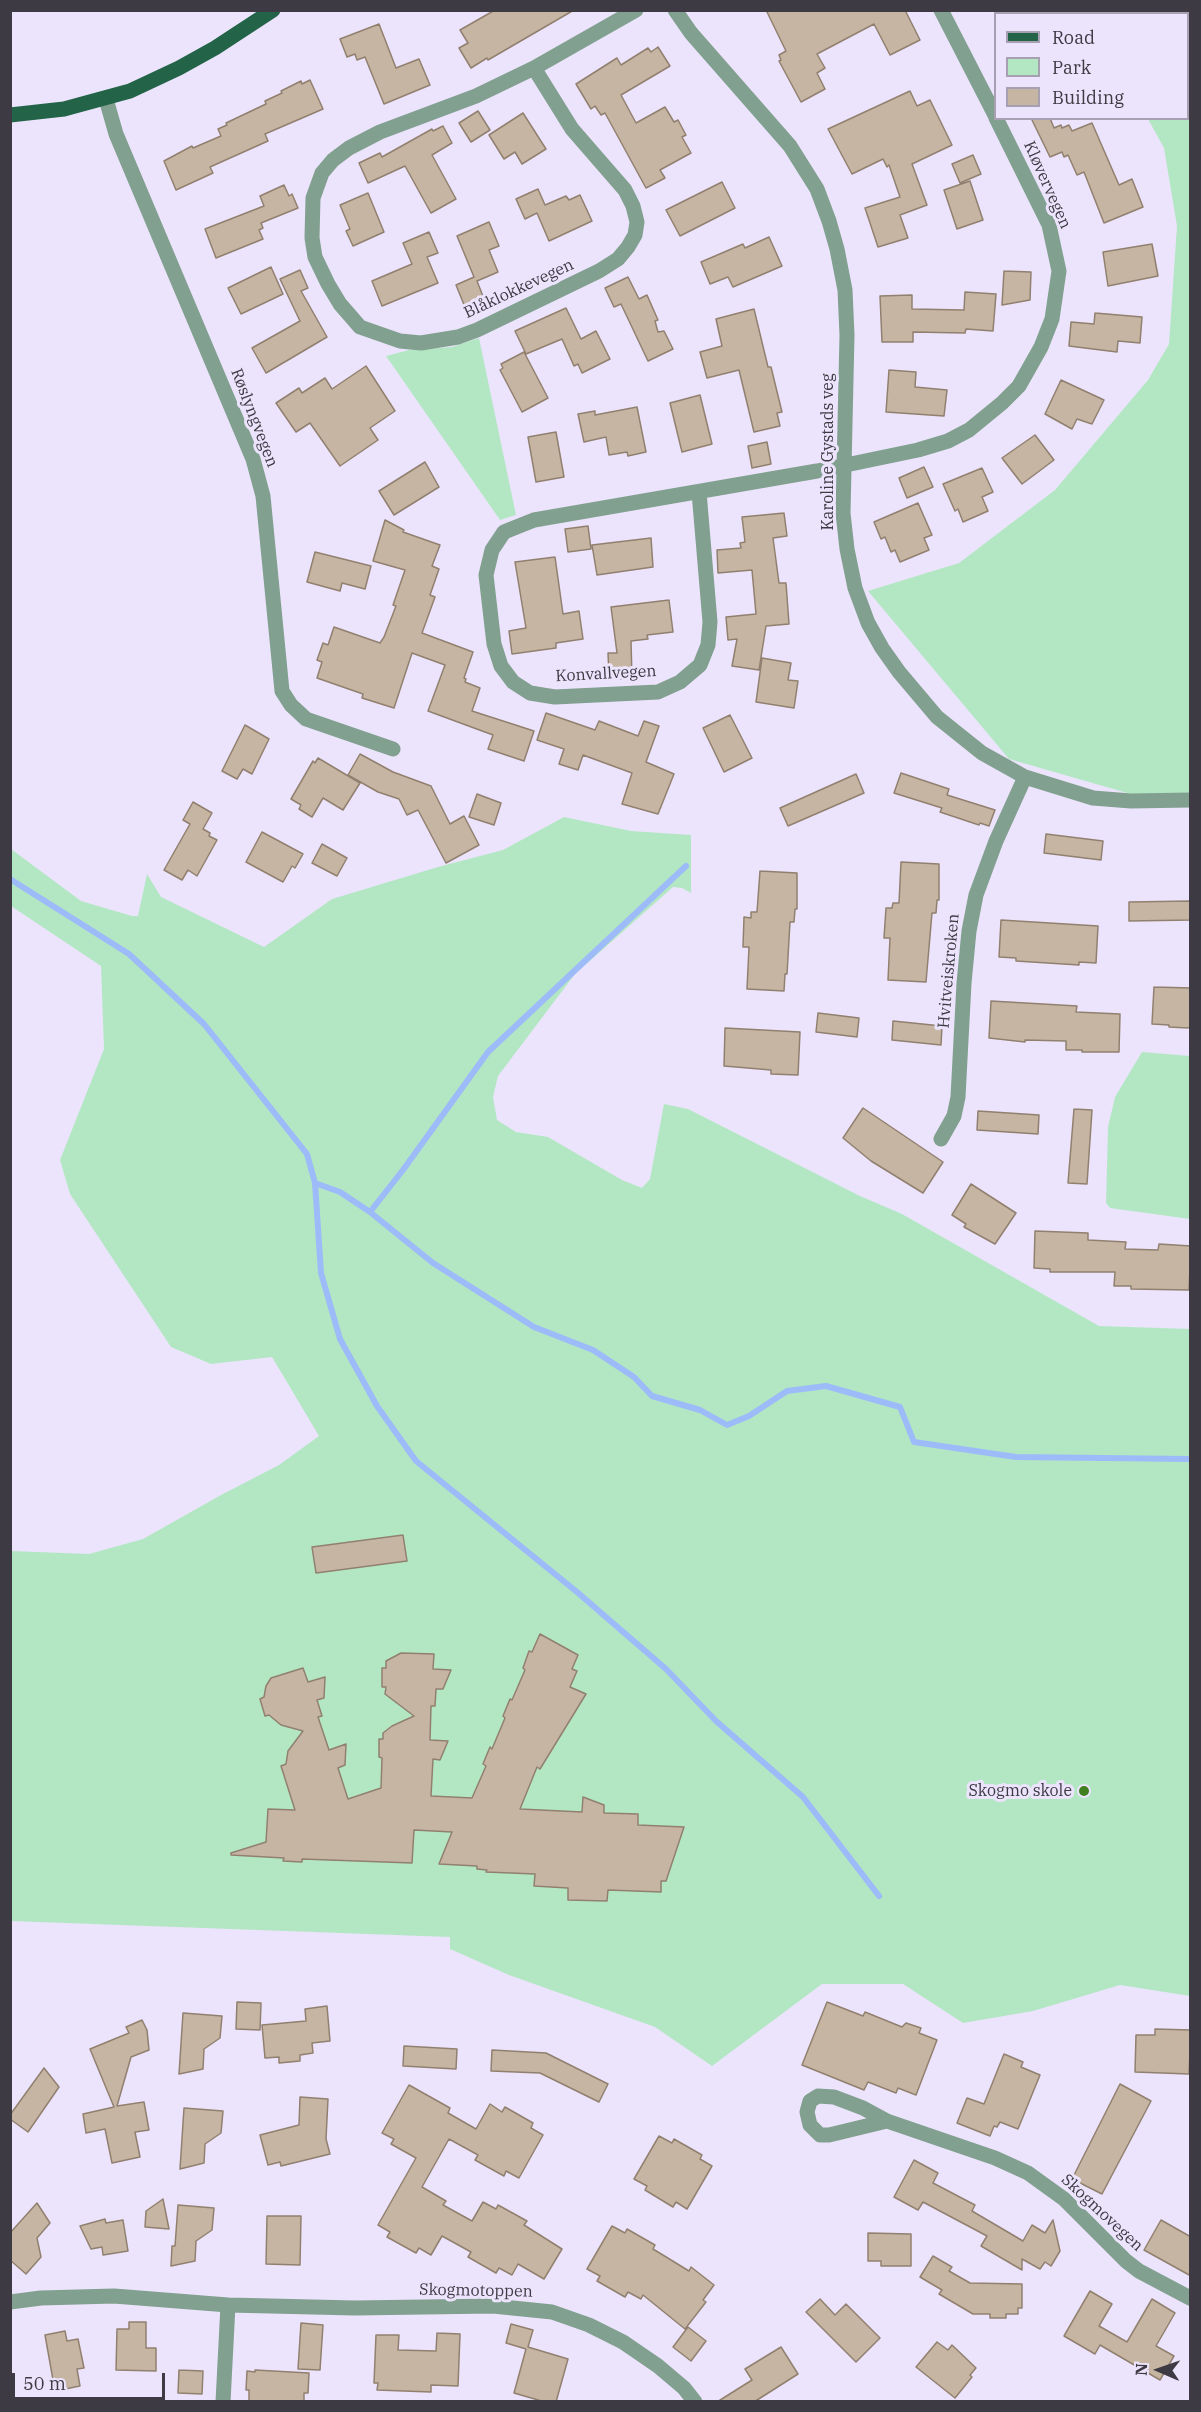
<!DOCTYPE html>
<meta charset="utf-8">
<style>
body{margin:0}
#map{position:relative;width:1201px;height:2412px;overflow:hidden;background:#ece4fc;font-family:"IBM Plex Serif",serif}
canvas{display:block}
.frame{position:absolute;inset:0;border:12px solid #3d3a43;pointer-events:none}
.legend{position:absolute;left:994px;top:12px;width:195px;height:108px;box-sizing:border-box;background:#ece4fc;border:2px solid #a6a0b2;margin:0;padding:8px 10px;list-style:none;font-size:18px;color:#3d3a43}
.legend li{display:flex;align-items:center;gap:12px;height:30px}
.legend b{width:30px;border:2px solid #a6a0b2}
.north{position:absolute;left:1129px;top:2340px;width:60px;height:60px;-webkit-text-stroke:4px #ece4fc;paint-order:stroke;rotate:272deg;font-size:16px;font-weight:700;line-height:24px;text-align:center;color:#3d3a43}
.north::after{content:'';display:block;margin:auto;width:21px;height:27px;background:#3d3a43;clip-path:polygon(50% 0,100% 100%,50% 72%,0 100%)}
.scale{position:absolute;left:12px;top:2373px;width:153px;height:27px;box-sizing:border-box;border:3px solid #3d3a43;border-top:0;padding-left:8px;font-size:18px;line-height:21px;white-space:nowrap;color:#3d3a43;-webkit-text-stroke:4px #ece4fc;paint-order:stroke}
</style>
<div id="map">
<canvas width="1201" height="2412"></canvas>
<div class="frame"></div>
<ul class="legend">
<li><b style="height:8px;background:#236347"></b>Road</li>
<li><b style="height:16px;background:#b3e7c4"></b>Park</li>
<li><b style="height:16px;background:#c6b5a2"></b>Building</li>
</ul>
<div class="north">N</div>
<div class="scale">50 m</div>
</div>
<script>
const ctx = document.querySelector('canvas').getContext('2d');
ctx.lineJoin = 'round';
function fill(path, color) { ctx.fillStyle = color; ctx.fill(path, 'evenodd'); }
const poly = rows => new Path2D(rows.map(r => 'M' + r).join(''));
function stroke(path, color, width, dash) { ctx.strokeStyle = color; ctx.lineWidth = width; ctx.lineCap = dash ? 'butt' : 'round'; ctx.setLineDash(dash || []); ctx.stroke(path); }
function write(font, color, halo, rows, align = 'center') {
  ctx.font = font + ' "IBM Plex Serif",serif'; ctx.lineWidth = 6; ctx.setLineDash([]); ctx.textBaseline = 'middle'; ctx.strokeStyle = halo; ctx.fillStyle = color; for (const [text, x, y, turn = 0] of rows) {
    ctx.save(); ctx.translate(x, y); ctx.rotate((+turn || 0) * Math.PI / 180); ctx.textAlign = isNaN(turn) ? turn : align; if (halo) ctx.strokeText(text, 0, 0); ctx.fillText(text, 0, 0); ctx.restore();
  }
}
fill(poly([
 [1091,11,1190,11,1190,802,1162,803,1009,759,868,591,959,563,1055,490,1148,380,1169,344,1177,226,1164,148,1148,119,1188,118,1188,14,1092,14],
 [479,338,516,515,500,520,386,356,409,350,452,347],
 [564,817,631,831,691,835,691,893,682,888,673,887,575,974,498,1076,493,1097,497,1120,516,1132,548,1137,622,1180,642,1188,650,1179,664,1104,688,1109,860,1196,902,1214,1099,1326,1190,1329,1190,1996,1120,1985,1033,2011,963,2023,903,1984,822,1984,712,2066,655,2027,509,1975,450,1949,450,1937,11,1921,11,1551,89,1554,143,1539,221,1495,279,1465,319,1436,272,1357,211,1364,171,1347,70,1194,60,1160,104,1049,101,966,11,906,11,849,81,901,132,916,138,916,147,874,161,897,264,947,332,899,438,867,503,850],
 [1142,1052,1190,1056,1190,1219,1110,1208,1106,1203,1108,1127,1115,1097]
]), '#b3e7c4');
stroke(poly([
 [10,879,129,954,204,1024,307,1154,315,1183,321,1273,340,1339,377,1406,416,1461,577,1592,666,1669,716,1721,803,1797,879,1896],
 [315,1183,340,1192,370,1212,433,1263,534,1327,593,1350,634,1377,652,1396,700,1410,727,1425,749,1416,787,1391,826,1386,900,1407,914,1442,1016,1457,1190,1459],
 [370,1212,403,1170,488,1052,686,866]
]), '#9dbbf8', 6);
const building = poly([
 [495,10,574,10,488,60,487,58,471,68,459,48,468,43,460,30,495,10],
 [766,10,905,10,920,40,890,55,874,24,817,54,825,68,817,73,825,89,801,102,779,61,781,60,779,55,786,51,766,10],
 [379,24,396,68,419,59,430,85,384,104,365,57,357,60,355,54,347,57,340,39,379,24],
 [658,47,670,66,621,95,636,123,665,107,674,122,678,120,686,135,682,137,691,153,660,170,665,178,646,188,605,113,601,115,595,106,591,109,576,84,617,58,621,65,648,48,651,52,658,47],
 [310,80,323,109,265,134,268,141,210,167,213,173,176,190,164,161,192,146,193,148,221,136,218,129,227,125,226,123,266,104,265,101,282,93,281,91,301,81,302,84,310,80],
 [910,91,917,106,930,100,952,145,912,164,927,205,900,215,908,238,878,247,865,208,900,197,889,165,887,167,883,159,852,174,828,129,910,91],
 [478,111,490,130,471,142,459,123,478,111],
 [523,113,546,149,522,164,515,152,504,159,489,135,523,113],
 [1031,118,1050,118,1054,128,1061,125,1062,128,1069,125,1072,131,1092,123,1119,185,1132,179,1143,207,1104,223,1084,172,1077,175,1068,155,1064,157,1062,152,1050,157,1031,118],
 [443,126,452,143,432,155,456,199,431,213,405,166,368,183,359,163,380,153,382,157,432,129,433,131,443,126],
 [973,155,981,174,960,183,952,164,973,155],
 [970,181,983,220,957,229,944,190,970,181],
 [722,182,735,208,680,236,666,210,722,182],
 [284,185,289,196,292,194,298,208,261,223,263,228,259,230,263,239,216,258,205,229,264,206,260,196,284,185],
 [538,189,545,205,566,196,569,200,580,195,592,221,549,241,537,213,525,219,516,199,538,189],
 [368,193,384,232,353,246,346,231,350,229,340,205,368,193],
 [489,222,499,246,489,250,498,272,477,281,488,309,469,317,456,285,474,277,457,236,489,222],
 [429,232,438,253,427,257,438,283,382,306,372,281,412,264,403,243,429,232],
 [769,237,782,266,733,287,728,277,710,284,701,262,743,244,745,248,769,237],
 [1152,244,1158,276,1108,286,1103,252,1152,244],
 [271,267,283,294,241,314,228,288,271,267],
 [300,270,308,288,301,291,327,337,266,373,252,348,300,321,280,279,300,270],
 [1004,271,1031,272,1030,300,1002,305,1004,271],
 [628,277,639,299,647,295,658,320,655,321,658,332,664,331,673,349,648,361,621,304,614,307,605,288,628,277],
 [965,292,996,294,993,331,966,329,965,333,913,332,913,342,882,342,880,296,912,295,912,309,964,310,965,292],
 [566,308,581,339,596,331,610,359,582,373,578,364,574,366,562,339,526,354,515,331,566,308],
 [754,309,768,367,771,367,782,412,777,413,780,426,754,432,739,370,707,378,700,352,722,346,716,319,754,309],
 [1095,313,1142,317,1140,343,1118,341,1117,352,1069,346,1071,322,1094,324,1095,313],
 [524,352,548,398,522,412,500,370,503,368,501,364,524,352],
 [366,366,395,411,370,428,378,440,340,466,310,423,296,432,276,403,299,388,302,393,325,378,332,389,366,366],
 [889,370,916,372,915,387,947,390,944,416,886,412,889,370],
 [1061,380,1104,400,1092,424,1077,419,1072,429,1045,414,1061,380],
 [700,395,712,444,682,452,670,403,700,395],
 [637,407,646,452,628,456,627,452,609,455,606,437,584,442,578,414,595,411,595,415,637,407],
 [556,432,564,477,536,482,528,437,556,432],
 [1035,435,1054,460,1022,484,1002,458,1035,435],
 [767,442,771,464,752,468,748,446,767,442],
 [425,462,439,487,394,515,379,491,425,462],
 [924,467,933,487,907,498,899,478,924,467],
 [982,468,993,492,982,497,988,511,963,522,958,509,955,511,943,484,982,468],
 [918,503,932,535,924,538,929,550,900,562,895,550,891,552,885,537,881,539,874,522,918,503],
 [784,513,787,536,773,538,779,583,786,583,789,624,766,626,759,670,732,666,737,639,728,640,726,617,756,614,752,570,718,573,717,550,741,548,740,543,745,542,742,517,784,513],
 [385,520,404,530,403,532,440,545,432,566,439,569,430,595,435,597,422,633,473,652,464,678,466,679,465,682,480,688,472,711,534,731,524,761,488,749,493,735,428,711,445,665,412,653,394,708,362,698,363,694,317,678,322,662,317,660,323,643,328,645,334,627,380,643,384,637,396,606,393,605,405,570,373,561,385,520],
 [588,526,591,549,568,552,565,529,588,526],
 [651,538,653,567,597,575,592,545,651,538],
 [315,552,371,566,365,589,342,583,340,591,307,582,315,552],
 [555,557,563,614,579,611,583,639,556,643,556,648,512,654,509,631,526,628,515,562,555,557],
 [669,600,673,632,647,635,648,639,631,641,632,678,621,679,620,675,609,676,608,653,617,653,611,607,669,600],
 [762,658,791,663,788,680,798,681,794,708,756,702,762,658],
 [546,713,595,730,599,721,638,736,644,721,659,726,646,762,674,774,658,814,622,804,632,773,583,755,578,770,559,764,564,749,537,740,546,713],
 [730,715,752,758,724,772,703,728,730,715],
 [245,725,269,739,252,774,243,769,237,779,222,771,245,725],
 [360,754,393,772,431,786,450,824,464,816,479,845,446,863,418,810,407,815,399,799,378,792,348,775,360,754],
 [318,758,360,783,343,810,323,798,312,817,299,809,301,805,291,799,313,761,315,763,318,758],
 [901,773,949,789,947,795,995,810,989,826,980,823,979,825,940,812,942,808,894,793,901,773],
 [856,774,864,793,788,826,780,808,856,774],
 [477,794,501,803,494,825,469,817,477,794],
 [193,802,212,813,203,829,210,833,209,836,217,840,197,876,188,870,182,880,164,870,190,824,183,820,193,802],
 [262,832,303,854,295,868,292,866,283,882,246,862,262,832],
 [1046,834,1103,841,1101,860,1044,853,1046,834],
 [322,844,347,858,337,876,312,863,322,844],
 [901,862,939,864,939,900,937,900,936,913,932,913,926,982,888,980,890,938,884,938,886,908,892,908,893,903,899,903,901,862],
 [760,871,797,873,797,909,795,909,794,922,790,922,787,974,785,974,784,991,747,989,749,947,743,947,744,917,751,918,751,912,757,912,760,871],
 [1191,901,1191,920,1129,921,1129,902,1191,901],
 [1001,920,1098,926,1096,963,1079,962,1079,965,1016,961,1016,958,999,957,1001,920],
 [1154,987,1191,988,1191,1026,1188,1028,1169,1027,1169,1025,1152,1024,1154,987],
 [991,1001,1077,1006,1076,1012,1120,1014,1119,1052,1082,1052,1082,1050,1066,1050,1066,1041,1025,1040,1025,1042,989,1038,991,1001],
 [818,1013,859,1018,857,1037,816,1032,818,1013],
 [893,1021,942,1026,941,1045,892,1040,893,1021],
 [725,1028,800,1032,798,1075,771,1074,771,1070,724,1066,725,1028],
 [863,1108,943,1162,923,1193,871,1161,843,1138,863,1108],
 [1074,1109,1092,1110,1087,1184,1068,1183,1074,1109],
 [978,1111,1039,1115,1038,1134,977,1130,978,1111],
 [971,1184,1016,1213,995,1244,964,1227,966,1224,952,1215,971,1184],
 [1035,1231,1088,1233,1088,1240,1126,1242,1125,1249,1158,1250,1159,1244,1191,1246,1189,1290,1131,1289,1131,1286,1114,1286,1115,1272,1050,1272,1050,1269,1034,1268,1035,1231],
 [403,1535,407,1561,316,1573,312,1547,403,1535],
 [540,1634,578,1655,572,1669,577,1671,570,1687,586,1694,540,1769,537,1767,520,1809,582,1812,583,1797,604,1805,604,1813,638,1814,638,1825,684,1827,666,1881,661,1881,661,1892,608,1890,607,1901,568,1900,568,1888,534,1886,535,1874,486,1872,487,1870,477,1869,477,1866,439,1864,452,1832,414,1830,412,1863,302,1859,302,1862,283,1861,284,1858,231,1855,231,1853,266,1842,268,1809,295,1810,281,1766,286,1764,288,1751,303,1731,281,1725,269,1715,265,1716,260,1699,264,1697,266,1686,271,1678,303,1668,308,1682,325,1677,324,1698,317,1700,322,1716,318,1717,329,1750,346,1744,345,1765,338,1768,348,1799,381,1788,382,1758,379,1757,379,1739,383,1739,383,1733,392,1726,414,1716,385,1694,386,1687,382,1687,382,1668,386,1668,386,1661,401,1653,434,1654,433,1669,451,1670,443,1689,436,1689,435,1706,431,1706,430,1740,448,1741,440,1760,433,1759,431,1796,472,1798,486,1766,483,1764,490,1747,492,1749,505,1718,503,1716,510,1699,512,1700,525,1670,523,1668,529,1651,532,1652,540,1634],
 [237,2002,261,2003,260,2030,236,2029,237,2002],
 [827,2002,863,2016,865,2012,902,2027,906,2023,921,2028,919,2033,937,2040,916,2095,898,2088,896,2093,868,2082,864,2090,802,2065,827,2002],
 [327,2006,330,2041,312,2043,313,2053,300,2055,300,2061,279,2063,279,2057,265,2058,262,2025,306,2021,305,2009,327,2006],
 [183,2013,222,2016,220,2038,204,2049,203,2069,179,2074,183,2013],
 [142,2020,147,2030,149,2050,131,2057,117,2106,144,2102,149,2130,135,2132,140,2157,112,2163,105,2129,86,2133,83,2114,114,2107,90,2049,129,2033,126,2027,142,2020],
 [1155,2029,1191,2030,1189,2074,1135,2072,1136,2035,1155,2035,1155,2029],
 [404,2046,457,2049,456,2069,403,2066,404,2046],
 [492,2050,546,2053,608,2084,599,2102,540,2073,491,2071,492,2050],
 [1004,2054,1023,2062,1021,2067,1040,2075,1018,2129,1000,2122,997,2127,994,2126,990,2136,957,2123,967,2098,984,2104,1004,2054],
 [44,2068,59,2087,28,2132,10,2119,10,2115,44,2068],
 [1120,2084,1151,2101,1102,2194,1072,2179,1120,2084],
 [409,2085,450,2108,448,2113,476,2129,490,2104,502,2112,505,2107,533,2123,531,2128,543,2135,519,2178,506,2171,504,2176,475,2160,478,2155,449,2139,422,2187,446,2201,443,2205,472,2221,483,2202,496,2209,498,2205,527,2221,524,2225,562,2249,544,2279,518,2264,512,2275,499,2268,496,2273,468,2257,471,2252,442,2236,431,2255,419,2248,416,2253,387,2237,390,2232,378,2225,416,2158,391,2144,394,2139,382,2133,409,2085],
 [300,2097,328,2099,326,2139,330,2154,281,2166,280,2162,268,2165,260,2135,299,2125,300,2097],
 [184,2108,223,2111,221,2133,205,2144,204,2163,180,2169,184,2108],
 [659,2136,672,2143,674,2139,702,2155,700,2159,712,2166,687,2209,676,2202,673,2207,645,2190,647,2186,634,2179,659,2136],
 [914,2160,938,2173,933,2183,975,2205,972,2211,1023,2241,1032,2225,1045,2233,1053,2220,1060,2251,1051,2266,1045,2262,1040,2269,1022,2259,1022,2270,981,2246,987,2236,923,2202,918,2210,894,2197,914,2160],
 [163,2199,169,2229,145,2227,146,2211,163,2199],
 [37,2203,50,2223,37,2238,41,2257,26,2274,10,2260,10,2233,37,2203],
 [178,2205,214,2208,212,2230,196,2241,195,2261,171,2266,172,2246,175,2246,178,2205],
 [267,2216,301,2216,300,2265,266,2264,267,2216],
 [105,2219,106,2223,123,2220,128,2251,103,2255,102,2247,91,2249,80,2226,105,2219],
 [1161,2220,1191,2237,1191,2276,1144,2250,1161,2220],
 [612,2226,625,2233,627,2229,655,2245,653,2249,689,2271,691,2267,714,2285,703,2300,706,2302,685,2329,643,2295,641,2299,628,2292,625,2297,597,2281,600,2276,587,2269,612,2226],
 [868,2233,911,2234,911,2266,881,2266,881,2261,868,2261,868,2233],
 [933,2256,952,2267,949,2271,970,2283,1022,2284,1022,2308,1018,2308,1018,2314,1006,2314,1006,2318,990,2318,990,2314,973,2314,939,2294,942,2290,920,2277,933,2256],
 [1090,2291,1112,2304,1099,2326,1127,2342,1152,2299,1175,2313,1156,2346,1174,2356,1160,2380,1100,2345,1095,2354,1064,2336,1090,2291],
 [820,2299,835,2315,846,2304,880,2338,856,2362,806,2312,820,2299],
 [129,2322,146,2322,146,2348,156,2348,156,2371,116,2370,117,2329,129,2329,129,2322],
 [301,2323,323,2325,320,2370,298,2369,301,2323],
 [511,2324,533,2330,528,2347,568,2359,556,2402,545,2402,514,2393,526,2349,506,2343,511,2324],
 [688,2327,706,2341,691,2361,673,2347,688,2327],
 [65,2331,67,2341,78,2339,84,2368,77,2369,80,2386,55,2391,45,2335,65,2331],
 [437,2333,460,2334,458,2386,431,2385,431,2392,377,2390,378,2383,374,2383,376,2335,399,2335,398,2350,436,2351,437,2333],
 [937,2342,948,2350,952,2345,976,2368,970,2375,972,2377,955,2398,916,2367,937,2342],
 [781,2347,798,2374,754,2402,717,2402,752,2380,745,2369,781,2347],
 [179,2370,203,2371,202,2394,178,2393,179,2370],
 [255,2370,309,2373,308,2393,304,2393,304,2402,249,2402,249,2390,246,2390,247,2371,255,2372,255,2370]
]);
fill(building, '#c6b5a2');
stroke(building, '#91806f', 1.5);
stroke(poly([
 [675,10,691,33,790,146,817,189,829,221,837,249,845,290,847,335,843,513,847,549,855,588,868,623,882,648,899,672,937,717,982,753,1025,777,1093,798,1131,801,1190,800],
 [941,10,996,117],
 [534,68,572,129,625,190,633,206,637,222,635,235,628,247,618,259,599,271,477,330,458,337,421,343,400,341,360,327,340,304,328,284,315,257,312,238,313,198,322,173,333,160,349,148,380,132,476,96,534,68,636,10],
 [106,99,116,134,253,459,263,496,282,691,291,705,306,719,393,749],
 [699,492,710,622,708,645,700,665,680,682,658,692,555,697,530,693,513,682,501,666,494,644,486,575,492,550,504,532,534,520,817,471,918,450,948,441,969,430,1002,403,1019,386,1041,347,1052,319,1059,271,1049,225,996,118],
 [941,1139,954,1116,958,1097,964,983,969,931,976,895,996,841,1025,777],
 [887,2121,829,2135,820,2135,810,2125,807,2112,810,2101,818,2096,834,2097,863,2108,887,2121,995,2158,1028,2173,1064,2199,1126,2261,1139,2271,1190,2298],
 [10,2302,41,2298,114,2296,228,2305,355,2308,493,2306,552,2312,589,2325,623,2342,658,2366,684,2388,695,2402],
 [223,2402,228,2305]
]), '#81a08f', 15);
stroke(poly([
 [10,115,64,109,130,91,179,68,215,48,273,10]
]), '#236347', 15);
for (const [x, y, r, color] of [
 [1084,1791,6,"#407f1d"]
]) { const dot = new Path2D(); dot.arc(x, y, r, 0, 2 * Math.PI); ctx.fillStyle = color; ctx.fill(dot); stroke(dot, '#ece4fc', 2); }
write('16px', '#3d3a43', '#ece4fc', [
 ["Kløvervegen",1047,185,66],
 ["Blåklokkevegen",519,289,-25],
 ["Røslyngvegen",254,418,69],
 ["Karoline Gystads veg",828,452,-90],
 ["Konvallvegen",606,674,-3],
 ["Hvitveiskroken",949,971,-85],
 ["Skogmovegen",1102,2213,43],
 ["Skogmotoppen",476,2291,1]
]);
write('16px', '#3d3a43', '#ece4fc', [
 ["Skogmo skole",1072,1791]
], 'right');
</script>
